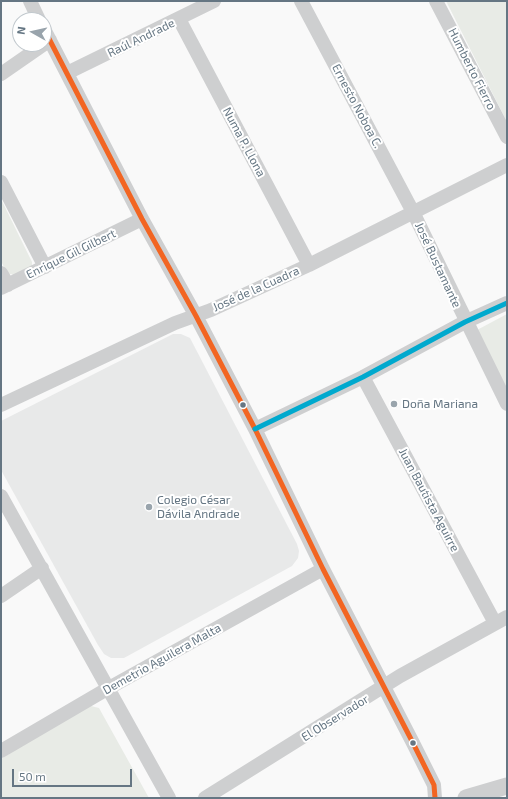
<!DOCTYPE html>
<meta charset="utf-8">
<style>
body{margin:0}
#map{position:relative;width:508px;height:799px;overflow:hidden;background:#f9f9f9;font-family:"Exo 2",sans-serif}
canvas{display:block}
.frame{position:absolute;inset:0;border:2px solid #657683;pointer-events:none}
.north{position:absolute;left:12px;top:12px;width:40px;height:40px;box-sizing:border-box;background:#fff;border:1px solid #c1c8cd;border-radius:50%;rotate:278deg;font-size:11px;font-weight:700;line-height:16px;text-align:center;color:#657683}
.north::after{content:'';display:block;margin:auto;width:14px;height:18px;background:#99a4ac;clip-path:polygon(50% 0,100% 100%,50% 72%,0 100%)}
.scale{position:absolute;left:12px;top:769px;width:120px;height:18px;box-sizing:border-box;border:2px solid #657683;border-top:0;padding-left:5px;font-size:12px;line-height:14px;white-space:nowrap;color:#657683;-webkit-text-stroke:3px #fff;paint-order:stroke}
</style>
<div id="map">
<canvas width="508" height="799"></canvas>
<div class="frame"></div>
<div class="north">N</div>
<div class="scale">50 m</div>
</div>
<script>
const ctx = document.querySelector('canvas').getContext('2d');
ctx.lineJoin = 'round';
function fill(path, color) { ctx.fillStyle = color; ctx.fill(path, 'evenodd'); }
const poly = rows => new Path2D(rows.map(r => 'M' + r).join(''));
function stroke(path, color, width, dash) { ctx.strokeStyle = color; ctx.lineWidth = width; ctx.lineCap = dash ? 'butt' : 'round'; ctx.setLineDash(dash || []); ctx.stroke(path); }
function write(font, color, halo, rows, align = 'center') {
  ctx.font = font + ' "Exo 2",sans-serif'; ctx.lineWidth = 4; ctx.setLineDash([]); ctx.textBaseline = 'middle'; ctx.strokeStyle = halo; ctx.fillStyle = color; for (const [text, x, y, turn = 0] of rows) {
    ctx.save(); ctx.translate(x, y); ctx.rotate((+turn || 0) * Math.PI / 180); ctx.textAlign = isNaN(turn) ? turn : align; if (halo) ctx.strokeText(text, 0, 0); ctx.fillText(text, 0, 0); ctx.restore();
  }
}
fill(poly([
 [173,334,181,334,190,338,297,544,299,551,298,558,292,566,124,658,111,658,104,654,98,645,1,470,1,421]
]), '#e8e9e9');
fill(poly([
 [446,1,507,1,507,122],
 [1,199,32,262,32,267,17,276,7,273,1,261],
 [507,314,507,392,477,330],
 [87,705,99,708,149,798,1,798,1,759]
]), '#e8ebe6');
stroke(poly([
 [30,1,39,20],
 [301,1,413,212,507,404],
 [436,1,507,137],
 [179,19,309,265],
 [44,29,142,219,196,316,255,429,323,569,413,743,434,785,435,798],
 [67,73,214,1],
 [1,74,50,40],
 [1,182,45,267],
 [1,273,8,285],
 [1,288,142,219],
 [363,377,495,623],
 [1,405,175,323,211,310,309,265,507,165],
 [255,429,363,377,465,322,507,303],
 [1,496,169,798],
 [1,596,42,568],
 [1,751,107,689,323,569],
 [205,798,400,676,507,617]
]), '#cecfd0', 14);
stroke(poly([
 [466,798,507,786]
]), '#cecfd0', 17);
stroke(poly([
 [44,29,142,219,196,316,255,429,323,569,413,743,434,785,435,798]
]), '#f26522', 5);
stroke(poly([
 [255,429,363,377,465,322,507,303]
]), '#00a9ce', 5);
for (const [x, y, r, color] of [
 [394,404,4,"#99a4ac"],
 [243,405,3.5,"#657683"],
 [149,507,4,"#99a4ac"],
 [413,743,3.5,"#657683"]
]) { const dot = new Path2D(); dot.arc(x, y, r, 0, 2 * Math.PI); ctx.fillStyle = color; ctx.fill(dot); stroke(dot, '#fff', 1.5); }
write('12px', '#657683', '#fff', [
 ["Raúl Andrade",141,38,-26],
 ["Humberto Fierro",472,69,63],
 ["Ernesto Noboa C.",357,106,62],
 ["Numa P. Llona",244,142,62],
 ["Enrique Gil Gilbert",71,254,-26],
 ["José Bustamante",438,265,65],
 ["José de la Cuadra",256,289,-24],
 ["Juan Bautista Aguirre",429,500,62],
 ["Demetrio Aguilera Malta",162,659,-29],
 ["El Observador",335,718,-32]
]);
write('12px', '#657683', '#fff', [
 ["Doña Mariana",402,404],
 ["Colegio César",157,500],
 ["Dávila Andrade",157,514]
], 'left');
</script>
